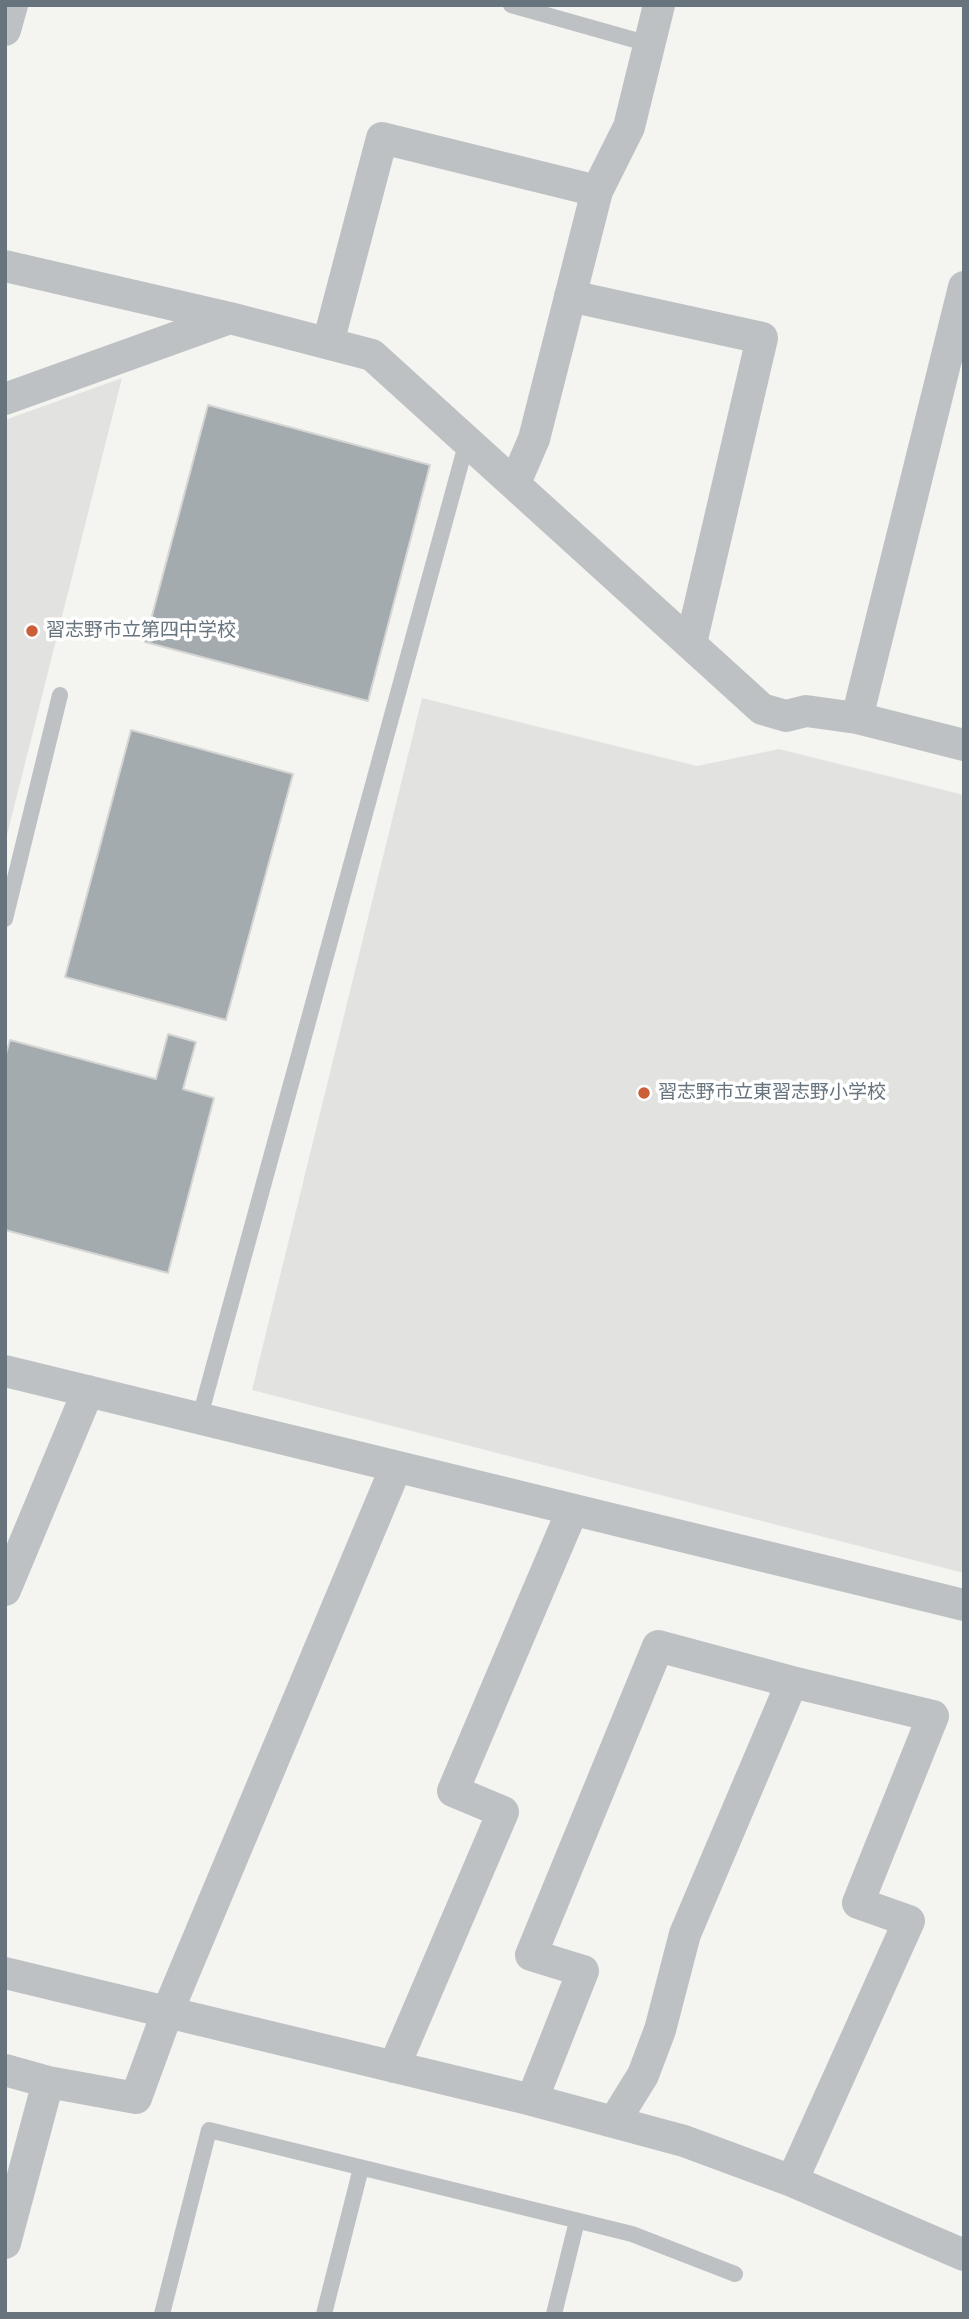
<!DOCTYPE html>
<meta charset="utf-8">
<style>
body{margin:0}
#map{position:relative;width:969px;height:2319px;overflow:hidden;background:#f4f4f1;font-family:Arial,sans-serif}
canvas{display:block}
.frame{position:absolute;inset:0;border:7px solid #67747e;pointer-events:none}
</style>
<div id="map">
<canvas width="969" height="2319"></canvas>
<div class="frame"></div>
</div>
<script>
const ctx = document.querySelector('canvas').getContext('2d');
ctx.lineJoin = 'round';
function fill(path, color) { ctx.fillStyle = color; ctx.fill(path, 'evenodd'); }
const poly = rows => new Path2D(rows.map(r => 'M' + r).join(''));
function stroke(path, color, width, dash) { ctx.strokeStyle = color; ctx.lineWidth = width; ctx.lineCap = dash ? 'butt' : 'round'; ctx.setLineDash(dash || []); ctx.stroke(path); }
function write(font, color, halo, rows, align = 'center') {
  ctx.font = font + ' Arial,"Noto Sans JP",sans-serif'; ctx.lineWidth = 7; ctx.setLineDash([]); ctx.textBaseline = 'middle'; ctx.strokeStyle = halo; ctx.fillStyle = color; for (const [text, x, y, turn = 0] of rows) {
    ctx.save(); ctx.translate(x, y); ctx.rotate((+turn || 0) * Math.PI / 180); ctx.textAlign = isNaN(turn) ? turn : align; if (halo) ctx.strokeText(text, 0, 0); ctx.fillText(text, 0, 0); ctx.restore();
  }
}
fill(poly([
 [122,378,5,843,5,420],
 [422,698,697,766,779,749,964,795,964,1573,252,1390]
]), '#e2e3e1');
const building = poly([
 [208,405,430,465,368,701,145,642,208,405],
 [131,730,293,774,226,1020,65,977,131,730],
 [168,1034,196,1042,183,1089,214,1098,168,1273,5,1230,5,1057,10,1040,156,1079,168,1034]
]);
fill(building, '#a3abaf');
stroke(building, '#d5d5d4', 2);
stroke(poly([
 [511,5,649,44],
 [5,919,60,695],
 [199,1420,467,441],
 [162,2314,209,2130,632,2234,735,2274],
 [324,2314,361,2168],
 [554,2314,577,2221]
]), '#bec1c4', 16);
stroke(poly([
 [5,30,12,5],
 [5,266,230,318],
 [570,296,762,338,691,643],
 [328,343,382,138,597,191],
 [5,399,230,318,372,355,762,709,786,716,806,711,857,718,964,745],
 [515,483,534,439,597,191,629,127,659,5],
 [857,718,964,287],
 [5,1371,964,1605],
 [5,1590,88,1391],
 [5,1973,532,2100,684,2141,792,2181,964,2255],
 [394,2067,503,1812,453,1791,572,1511],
 [5,2070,48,2082],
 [532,2100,583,1971,531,1955,658,1646,792,1682,933,1716,858,1903,909,1921,792,2181],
 [614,2122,643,2075,660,2030,685,1934,792,1682],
 [5,2243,48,2082,136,2098,167,2013,396,1467]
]), '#bec1c4', 32);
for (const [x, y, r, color] of [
 [32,631,7,"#cc5d39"],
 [644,1093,7,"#cc5d39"]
]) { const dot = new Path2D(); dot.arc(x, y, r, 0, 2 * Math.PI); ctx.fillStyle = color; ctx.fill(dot); stroke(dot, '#fff', 2.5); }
write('19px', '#67747e', '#fff', [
 ["習志野市立第四中学校",46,631],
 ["習志野市立東習志野小学校",658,1093]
], 'left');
</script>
